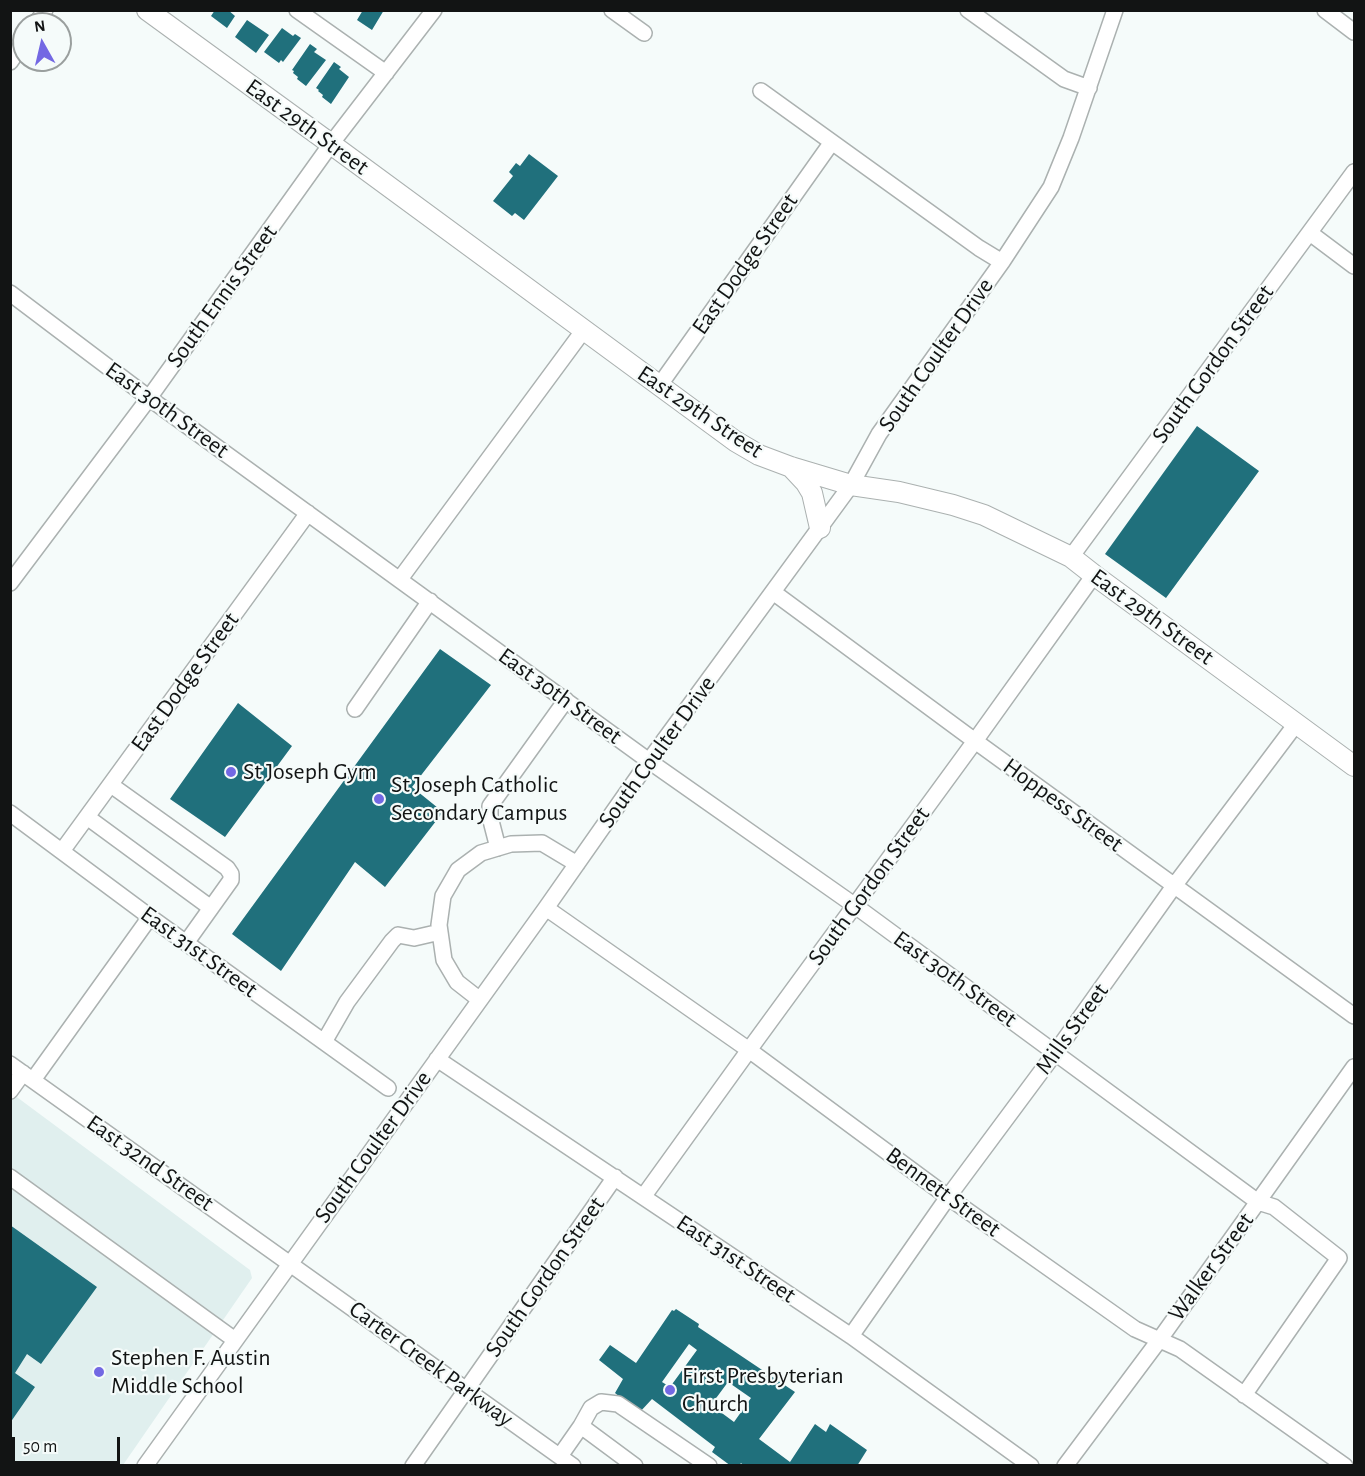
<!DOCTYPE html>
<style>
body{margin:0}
#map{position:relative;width:1365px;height:1476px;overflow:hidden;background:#f5fbfa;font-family:"Alegreya Sans",sans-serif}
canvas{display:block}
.frame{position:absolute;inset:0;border:12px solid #121414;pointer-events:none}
.north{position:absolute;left:12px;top:12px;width:60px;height:60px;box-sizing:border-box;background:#f5fbfa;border:2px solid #9a9f9e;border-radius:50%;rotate:352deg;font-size:16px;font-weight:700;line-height:24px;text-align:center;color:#121414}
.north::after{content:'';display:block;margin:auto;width:21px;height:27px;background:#7368e3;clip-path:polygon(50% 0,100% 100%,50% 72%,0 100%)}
.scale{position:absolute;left:12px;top:1437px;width:108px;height:27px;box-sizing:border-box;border:3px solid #121414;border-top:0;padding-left:8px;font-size:18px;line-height:21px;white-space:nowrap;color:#121414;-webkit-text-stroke:4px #f5fbfa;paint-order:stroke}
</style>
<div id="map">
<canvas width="1365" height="1476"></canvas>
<div class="frame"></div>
<div class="north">N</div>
<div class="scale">50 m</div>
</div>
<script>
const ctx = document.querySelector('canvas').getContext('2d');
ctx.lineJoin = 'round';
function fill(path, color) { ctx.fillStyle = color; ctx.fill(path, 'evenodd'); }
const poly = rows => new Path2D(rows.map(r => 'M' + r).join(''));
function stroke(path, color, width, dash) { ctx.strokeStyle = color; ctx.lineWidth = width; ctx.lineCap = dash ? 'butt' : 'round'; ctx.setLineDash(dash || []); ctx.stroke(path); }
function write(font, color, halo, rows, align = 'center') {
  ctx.font = font + ' "Alegreya Sans",sans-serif'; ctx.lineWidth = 4.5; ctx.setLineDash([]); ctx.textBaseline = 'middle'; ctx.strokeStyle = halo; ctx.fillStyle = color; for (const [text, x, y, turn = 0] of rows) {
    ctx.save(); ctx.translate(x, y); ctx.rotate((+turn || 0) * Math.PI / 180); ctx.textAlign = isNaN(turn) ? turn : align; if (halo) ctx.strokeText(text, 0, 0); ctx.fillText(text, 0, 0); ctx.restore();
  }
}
fill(poly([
 [10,1092,250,1270,252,1278,123,1465,11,1465]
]), '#e0efee');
fill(poly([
 [215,10,228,10,235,16,227,28,211,16],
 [363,10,384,10,372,30,357,20],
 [247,20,269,35,256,53,235,37],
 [282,28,293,36,295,34,301,38,283,62,281,60,279,63,264,52],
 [310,44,317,49,314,52,326,60,306,86,297,79,298,77,293,73,294,71,292,70],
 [334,62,341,67,339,69,349,77,331,104,322,97,323,95,318,91,319,90,316,88],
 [529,154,558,176,524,220,515,213,512,216,493,201,513,176,509,172,516,163,520,166],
 [1197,426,1259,471,1166,598,1105,554],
 [440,649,491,685,412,787,443,812,385,887,355,862,281,971,232,934],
 [238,703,292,746,225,837,170,799],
 [10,1225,97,1287,41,1364,27,1354,15,1373,35,1387,10,1423],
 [676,1309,699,1324,698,1327,795,1392,759,1439,790,1462,815,1424,826,1432,830,1424,867,1450,857,1466,744,1466,741,1463,739,1466,731,1466,712,1452,715,1447,652,1399,639,1413,615,1393,623,1379,599,1360,610,1345,636,1363,672,1310,674,1311],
 [689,1344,697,1350,670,1387,662,1382],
 [728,1382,751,1398,734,1422,711,1405]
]), '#20707c');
const minor = poly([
 [297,10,386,73],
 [612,10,644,33],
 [968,10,1064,79,1089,88],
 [1325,10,1354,32],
 [36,24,45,10],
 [10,62,24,42],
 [761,91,979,248,1002,262],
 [1310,233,1354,266],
 [10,293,149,398,649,761,854,905,1258,1202,1274,1207,1339,1258,1244,1395],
 [659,386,832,142],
 [1071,557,1354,172],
 [400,579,583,331],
 [10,583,149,398,331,144,434,10],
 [773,592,975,741,1354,1016],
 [355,709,430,601],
 [111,785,227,868,231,874,231,880,186,943],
 [10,813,150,917,388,1088],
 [87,817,211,908],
 [498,848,490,817,490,806,566,700],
 [62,851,308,513],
 [546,908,749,1050,948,1197,1135,1329,1180,1349,1345,1466],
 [480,1000,457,982,444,960,439,925,443,896,458,870,481,853,511,844,542,843,577,864],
 [324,1042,347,1002,392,941,398,935,414,938,440,932],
 [437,1059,851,1336,1031,1466],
 [10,1064,573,1466],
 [33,1080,150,917],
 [10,1091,23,1073],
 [10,1177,235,1340],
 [643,1197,749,1050,975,741,1094,575],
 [851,1336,948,1197,1055,1053,1174,886,1296,724],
 [581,1426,591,1408,601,1402,618,1404,709,1466],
 [560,1456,581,1426,635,1466],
 [145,1466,546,908,649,761,851,485,879,434,1002,262,1051,187,1071,138,1115,10],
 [413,1466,615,1177],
 [1065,1466,1160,1339,1354,1067]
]);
const major = poly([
 [147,10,331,144,735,441,759,455,791,467,851,485,899,492,953,505,984,515,1071,557,1094,575,1354,766],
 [791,467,806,483,812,493,820,528]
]);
stroke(minor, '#abb1b0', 18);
stroke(major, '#abb1b0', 22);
stroke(minor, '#fff', 15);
stroke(major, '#fff', 20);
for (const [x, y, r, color] of [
 [231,772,6,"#7368e3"],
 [379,799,6,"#7368e3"],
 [99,1372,6,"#7368e3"],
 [670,1390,6,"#7368e3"]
]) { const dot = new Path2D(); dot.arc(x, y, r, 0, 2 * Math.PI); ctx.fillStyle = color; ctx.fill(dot); stroke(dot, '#f5fbfa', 2); }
write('24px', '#121414', '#f5fbfa', [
 ["East 29th Street",307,127,36],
 ["East Dodge Street",745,264,-55],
 ["South Ennis Street",222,296,-54],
 ["South Coulter Drive",936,355,-55],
 ["South Gordon Street",1213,364,-54],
 ["East 30th Street",167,410,36],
 ["East 29th Street",700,412,34],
 ["East 29th Street",1152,617,36],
 ["East Dodge Street",185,682,-54],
 ["East 30th Street",560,696,36],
 ["South Coulter Drive",657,752,-54],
 ["Hoppess Street",1063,805,36],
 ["South Gordon Street",869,886,-54],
 ["East 31st Street",199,952,36],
 ["East 30th Street",955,979,36],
 ["Mills Street",1072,1029,-54],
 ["South Coulter Drive",373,1147,-54],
 ["East 32nd Street",150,1163,35],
 ["Bennett Street",943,1192,36],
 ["East 31st Street",736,1259,34],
 ["Walker Street",1211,1267,-54],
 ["South Gordon Street",545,1277,-55],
 ["Carter Creek Parkway",431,1364,36]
]);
write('24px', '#121414', '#f5fbfa', [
 ["St Joseph Gym",243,772],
 ["St Joseph Catholic",391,785],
 ["Secondary Campus",391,813],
 ["Stephen F. Austin",111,1358],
 ["Middle School",111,1386],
 ["First Presbyterian",682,1376],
 ["Church",682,1404]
], 'left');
</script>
